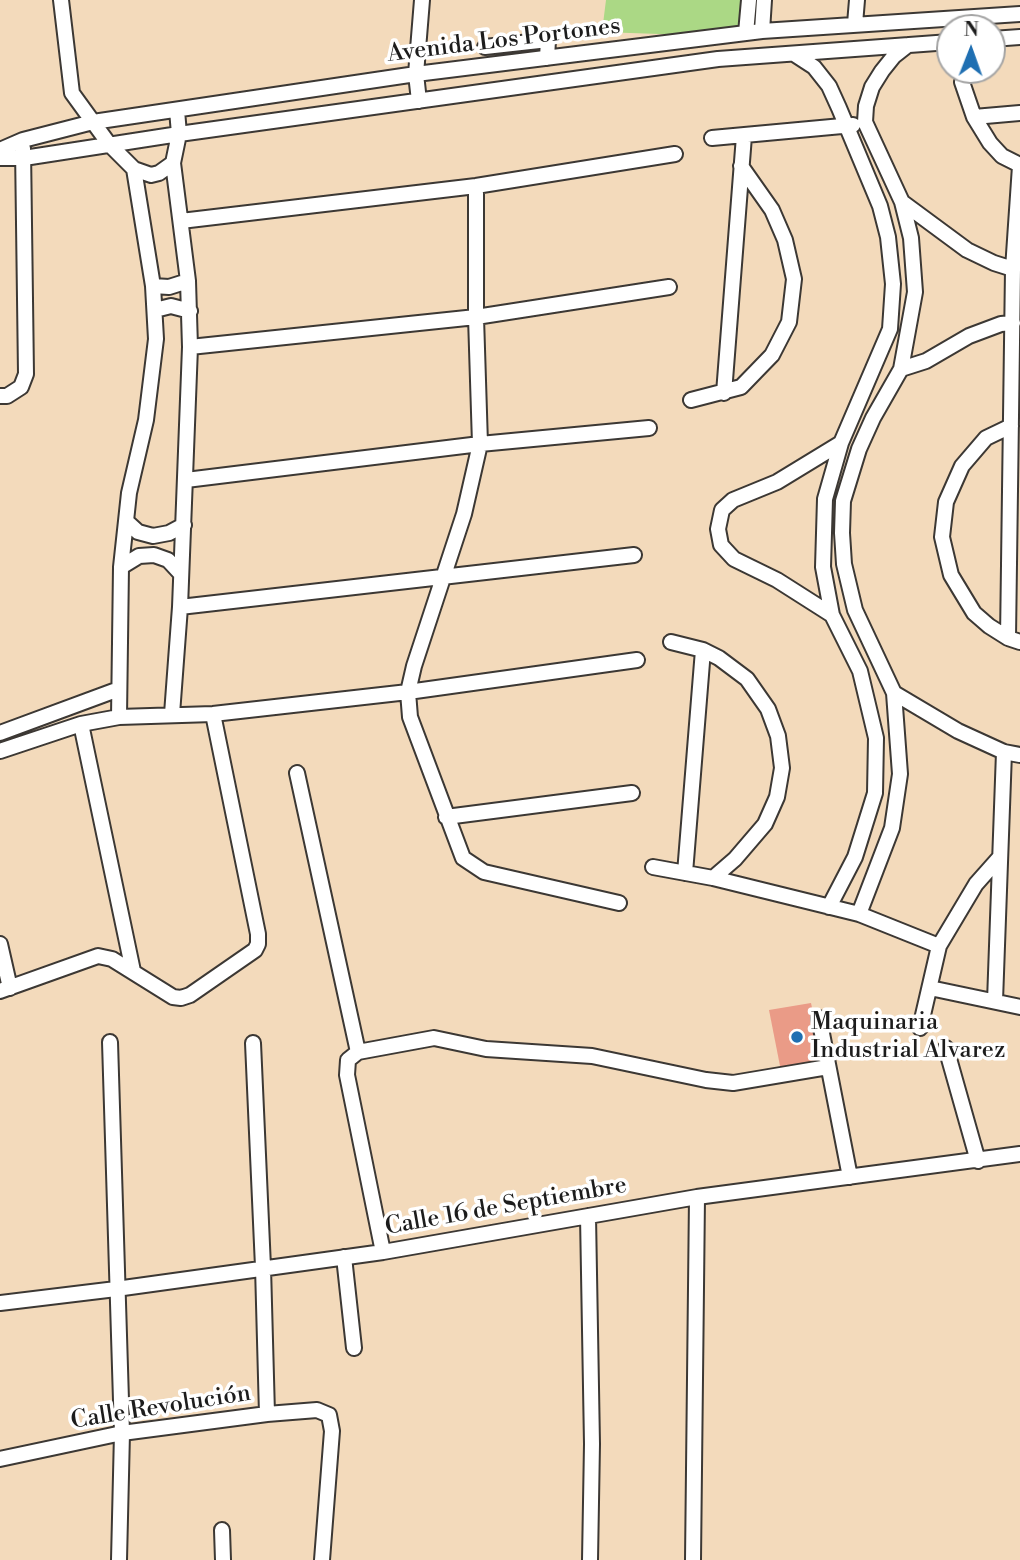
<!DOCTYPE html>
<meta charset="utf-8">
<style>
body{margin:0}
#map{position:relative;width:1020px;height:1560px;overflow:hidden;background:#f3dabb;font-family:"Libre Bodoni",serif}
canvas{display:block}
.north{position:absolute;left:936px;top:14px;width:70px;height:70px;box-sizing:border-box;background:#fff;border:2px solid #a4a4a4;border-radius:50%;rotate:1deg;font-size:19px;font-weight:700;line-height:28px;text-align:center;color:#1c1c1c}
.north::after{content:'';display:block;margin:auto;width:24px;height:32px;background:#1f6fb2;clip-path:polygon(50% 0,100% 100%,50% 72%,0 100%)}
</style>
<div id="map">
<canvas width="1020" height="1560"></canvas>
<div class="north">N</div>
</div>
<script>
const ctx = document.querySelector('canvas').getContext('2d');
ctx.lineJoin = 'round';
function fill(path, color) { ctx.fillStyle = color; ctx.fill(path, 'evenodd'); }
const poly = rows => new Path2D(rows.map(r => 'M' + r).join(''));
function stroke(path, color, width, dash) { ctx.strokeStyle = color; ctx.lineWidth = width; ctx.lineCap = dash ? 'butt' : 'round'; ctx.setLineDash(dash || []); ctx.stroke(path); }
function write(font, color, halo, rows, align = 'center') {
  ctx.font = font + ' "Libre Bodoni",serif'; ctx.lineWidth = 7; ctx.setLineDash([]); ctx.textBaseline = 'middle'; ctx.strokeStyle = halo; ctx.fillStyle = color; for (const [text, x, y, turn = 0] of rows) {
    ctx.save(); ctx.translate(x, y); ctx.rotate((+turn || 0) * Math.PI / 180); ctx.textAlign = isNaN(turn) ? turn : align; if (halo) ctx.strokeText(text, 0, 0); ctx.fillText(text, 0, 0); ctx.restore();
  }
}
fill(poly([
 [606,0,748,0,744,37,602,32]
]), '#abd885');
fill(poly([
 [811,1003,824,1065,781,1071,769,1010]
]), '#ea9b87');
const minor = poly([
 [61,0,72,93,109,144,134,169,151,175,159,173,173,163],
 [855,24,857,0],
 [762,31,764,0],
 [746,33,749,0],
 [992,39,1020,37],
 [485,47,548,40,547,58],
 [794,54,814,67,829,86,839,108,880,206,888,237,893,284,890,329,841,443,825,499,823,567,832,615,860,671,876,738,875,793,855,857,829,907],
 [962,82,974,117,990,143,1002,156,1020,165],
 [419,101,416,74,422,0],
 [974,117,1020,113],
 [712,138,853,125],
 [0,150,23,140,93,122,416,74,762,31,1020,14],
 [0,158,24,158,179,134,718,59,950,42],
 [476,186,476,317,480,444,464,514,414,666,408,692,410,717,463,858,484,872,619,903],
 [902,202,967,250,994,263,1013,269],
 [181,221,476,186,675,154],
 [153,286,169,287,188,281],
 [155,310,171,306,190,311],
 [190,347,476,317,669,287],
 [901,369,926,361,969,336,1001,324,1013,323],
 [724,393,744,136],
 [0,396,7,396,21,387,26,374,23,148],
 [691,400,741,387,772,355,789,322,794,279,785,240,772,210,741,166],
 [1011,426,986,438,962,466,946,502,942,537,951,575,974,613,989,626,1008,638,1020,642],
 [186,480,480,444,649,428],
 [126,521,138,532,153,536,169,533,184,525],
 [121,567,139,556,154,555,168,560,181,574],
 [180,607,634,555],
 [832,615,777,580,734,559,721,545,718,529,722,510,733,500,777,482,841,443],
 [1008,638,1013,269,1020,166],
 [671,642,703,650,719,658,747,679,768,709,778,736,782,768,777,797,765,824,735,859,713,878],
 [894,693,958,731,1004,752,1020,755],
 [172,714,180,607,190,347,188,281,173,163,179,134,177,110],
 [119,717,121,567,126,521,129,493,146,420,156,339,153,286,134,169],
 [81,724,133,971],
 [0,733,119,689],
 [0,751,81,724,119,717,213,714,408,692,637,660],
 [297,773,358,1052],
 [446,817,632,793],
 [653,867,713,878,859,914,939,946],
 [685,873,703,650],
 [859,914,892,828,900,774,894,693,855,610,844,564,842,533,843,501,859,449,873,418,901,369,915,292,911,238,902,202,865,122,866,106,872,87,882,71,894,56,908,45],
 [0,944,10,988],
 [930,988,1020,1007],
 [0,991,98,956,112,959,173,997,181,998,190,995,255,950,258,944,258,934,213,714],
 [995,1001,1004,752],
 [819,1018,850,1177],
 [920,1028,939,946,976,884,1000,857],
 [110,1042,122,1433,119,1560],
 [253,1043,263,1267,267,1414],
 [946,1048,978,1161],
 [588,1216,592,1444,590,1560],
 [383,1252,347,1075,348,1060,358,1052,434,1038,486,1049,592,1056,706,1080,733,1083,828,1067],
 [344,1257,354,1348],
 [0,1303,116,1289,383,1252,697,1197,1020,1154],
 [0,1459,122,1433,267,1414,317,1410,329,1415,332,1431,322,1560],
 [222,1530,223,1560],
 [693,1560,697,1197]
]);
stroke(minor, '#3c3834', 18);
stroke(minor, '#fff', 14);
for (const [x, y, r, color] of [
 [797,1037,7,"#1f6fb2"]
]) { const dot = new Path2D(); dot.arc(x, y, r, 0, 2 * Math.PI); ctx.fillStyle = color; ctx.fill(dot); stroke(dot, '#fff', 2.5); }
write('24px', '#1c1c1c', '#fff', [
 ["Avenida Los Portones",504,41,-7],
 ["Calle 16 de Septiembre",506,1207,-10],
 ["Calle Revolución",161,1408,-9]
]);
write('24px', '#1c1c1c', '#fff', [
 ["Maquinaria",811,1023],
 ["Industrial Alvarez",811,1051]
], 'left');
</script>
